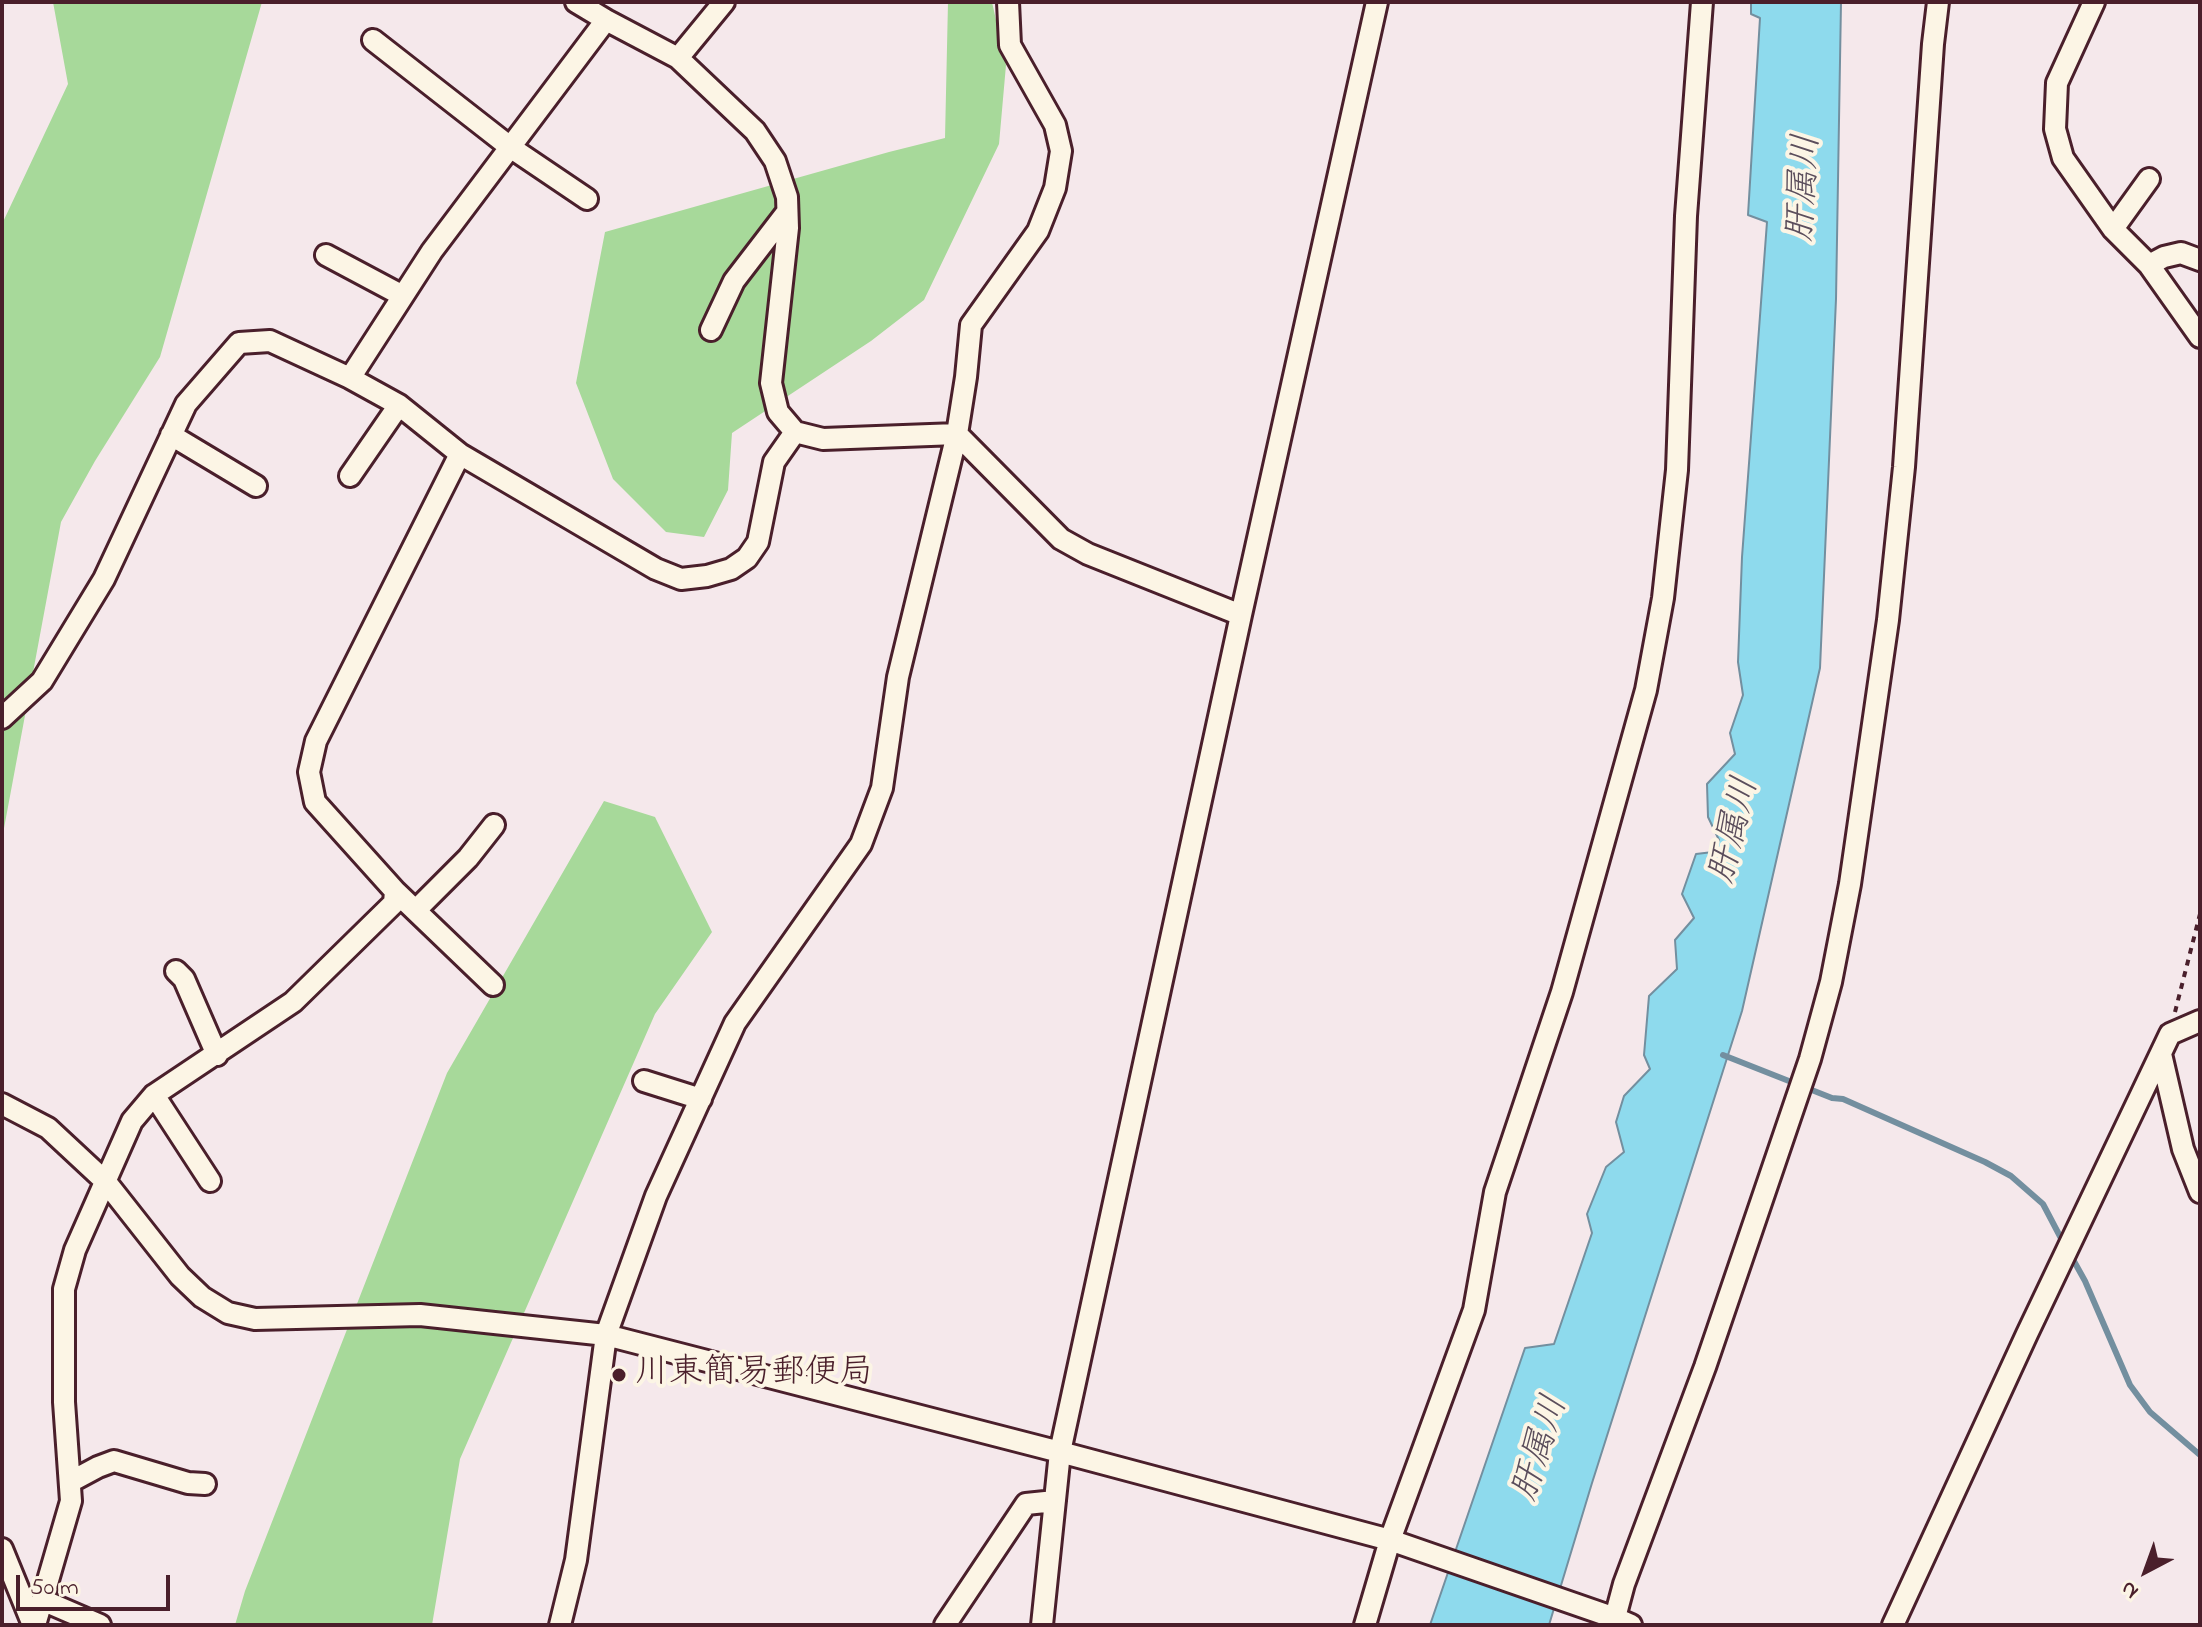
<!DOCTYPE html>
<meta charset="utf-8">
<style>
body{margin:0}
#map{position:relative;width:2202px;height:1627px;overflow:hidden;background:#f5e8eb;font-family:"Indie Flower",sans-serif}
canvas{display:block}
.frame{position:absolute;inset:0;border:4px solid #4a1f2b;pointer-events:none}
.north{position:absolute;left:2106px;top:1531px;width:80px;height:80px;-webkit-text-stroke:6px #fcf5e5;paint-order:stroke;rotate:221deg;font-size:22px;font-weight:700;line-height:32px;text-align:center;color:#4a1f2b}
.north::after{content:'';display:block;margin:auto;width:28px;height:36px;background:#4a1f2b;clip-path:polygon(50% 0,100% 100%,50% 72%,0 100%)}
.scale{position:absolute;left:16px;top:1575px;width:154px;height:36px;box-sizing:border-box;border:4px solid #4a1f2b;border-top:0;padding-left:10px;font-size:24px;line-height:28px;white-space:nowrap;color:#4a1f2b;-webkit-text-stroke:6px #fcf5e5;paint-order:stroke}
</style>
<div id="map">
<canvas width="2202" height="1627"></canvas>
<div class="frame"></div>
<div class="north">N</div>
<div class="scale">50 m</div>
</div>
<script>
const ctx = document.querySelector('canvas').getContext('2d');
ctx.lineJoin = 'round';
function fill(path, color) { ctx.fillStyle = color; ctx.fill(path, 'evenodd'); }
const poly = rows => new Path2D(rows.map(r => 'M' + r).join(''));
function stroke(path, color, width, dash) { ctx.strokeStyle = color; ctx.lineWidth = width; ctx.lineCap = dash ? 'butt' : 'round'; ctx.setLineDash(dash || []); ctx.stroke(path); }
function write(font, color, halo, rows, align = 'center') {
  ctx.font = font + ' "Indie Flower","Klee One",sans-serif'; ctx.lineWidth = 8; ctx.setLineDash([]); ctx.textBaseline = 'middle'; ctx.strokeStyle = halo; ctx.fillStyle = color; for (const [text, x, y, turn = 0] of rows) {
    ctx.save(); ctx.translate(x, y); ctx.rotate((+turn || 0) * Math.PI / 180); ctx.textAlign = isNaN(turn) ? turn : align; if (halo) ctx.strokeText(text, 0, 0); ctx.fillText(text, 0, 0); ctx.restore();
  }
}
fill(poly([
 [53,2,262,2,160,357,95,461,61,522,2,839,2,224,68,84],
 [948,2,992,2,1006,65,999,144,924,300,871,341,732,433,728,490,704,537,666,532,613,479,576,383,605,232,889,152,945,138],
 [604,801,655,817,712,932,655,1014,460,1459,432,1625,235,1625,245,1591,447,1073]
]), '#a7d99a');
const water = poly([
 [1751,2,1841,2,1836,299,1820,668,1742,1011,1592,1483,1549,1625,1430,1625,1525,1348,1554,1344,1592,1233,1587,1214,1606,1167,1624,1152,1616,1122,1624,1096,1650,1069,1644,1055,1649,996,1677,969,1675,940,1694,918,1682,894,1696,854,1713,852,1719,840,1708,817,1707,784,1735,754,1730,733,1743,695,1738,662,1742,557,1767,222,1748,215,1760,18,1751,14,1751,2]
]);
fill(water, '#8edaed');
stroke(water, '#738f9f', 2);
stroke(poly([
 [1723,1055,1832,1098,1843,1099,1985,1162,2011,1176,2043,1204,2064,1244],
 [2070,1254,2085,1281,2130,1385,2150,1412,2200,1455]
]), '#738f9f', 6);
const minor = poly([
 [576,2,606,20],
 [2094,2,2057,83,2055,129,2063,158,2113,229,2149,265,2200,337],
 [373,40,510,147,587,199],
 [678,58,724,2],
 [2113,229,2149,179],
 [326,255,403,296],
 [2149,265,2164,257,2181,253,2200,260],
 [711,330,734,281,787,212],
 [350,378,432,251,606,20,678,58,755,131,775,161,787,197,788,228,771,383,778,412,795,432,823,439,957,434,1061,539,1088,554,1241,615],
 [171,435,256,486],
 [350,476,399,405],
 [2,718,42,681,104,579,186,404,239,343,270,341,350,378,399,405,460,454,656,569,681,579,707,576,731,569,747,558,758,542,774,462,795,432],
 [395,891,493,985],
 [416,910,468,858,494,825],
 [176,971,184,979,217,1055],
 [2161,1054,2183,1149,2200,1192],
 [644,1081,701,1099],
 [154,1095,210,1181],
 [2,1104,48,1128,106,1182,180,1276,202,1297,228,1313,255,1319,420,1315,606,1335,1060,1452,1390,1540,1615,1618,1631,1625],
 [70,1482,98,1467,114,1461,188,1483,205,1484],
 [2,1549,33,1625],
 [42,1600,100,1625],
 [35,1625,71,1501,64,1402,64,1289,75,1250,132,1121,154,1095,293,1002,394,903,395,891,315,802,309,772,316,741,460,454],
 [560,1625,576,1560,606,1335,656,1196,735,1023,861,844,882,788,898,677,957,434,966,377,971,325,1038,231,1055,188,1061,151,1055,125,1010,45,1008,2],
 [945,1625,1026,1504,1055,1501],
 [1042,1625,1060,1452,1241,615,1377,2],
 [1365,1625,1390,1540,1474,1310,1495,1192,1562,992,1646,690,1663,598,1677,470,1686,216,1702,2],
 [1613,1625,1624,1584,1705,1367,1810,1059,1831,982,1850,884,1888,620,1904,467,1933,44,1938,2],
 [1893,1625,2027,1334,2170,1034,2200,1021]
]);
stroke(minor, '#4a1f2b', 26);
stroke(poly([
 [2175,1012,2200,914]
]), '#4a1f2b', 4, [6, 6]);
stroke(minor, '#fcf5e5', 20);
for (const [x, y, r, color] of [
 [619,1375,8,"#4a1f2b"]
]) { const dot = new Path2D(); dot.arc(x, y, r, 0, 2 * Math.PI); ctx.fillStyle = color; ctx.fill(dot); stroke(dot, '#fcf5e5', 3); }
write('34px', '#4a1f2b', '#fcf5e5', [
 ["川東簡易郵便局",635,1375]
], 'left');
write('italic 36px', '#5b4e5c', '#fcf5e5', [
 ["肝属川",1807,188,-86],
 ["肝属川",1737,831,-76],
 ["肝属川",1543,1449,-72]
]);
</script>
